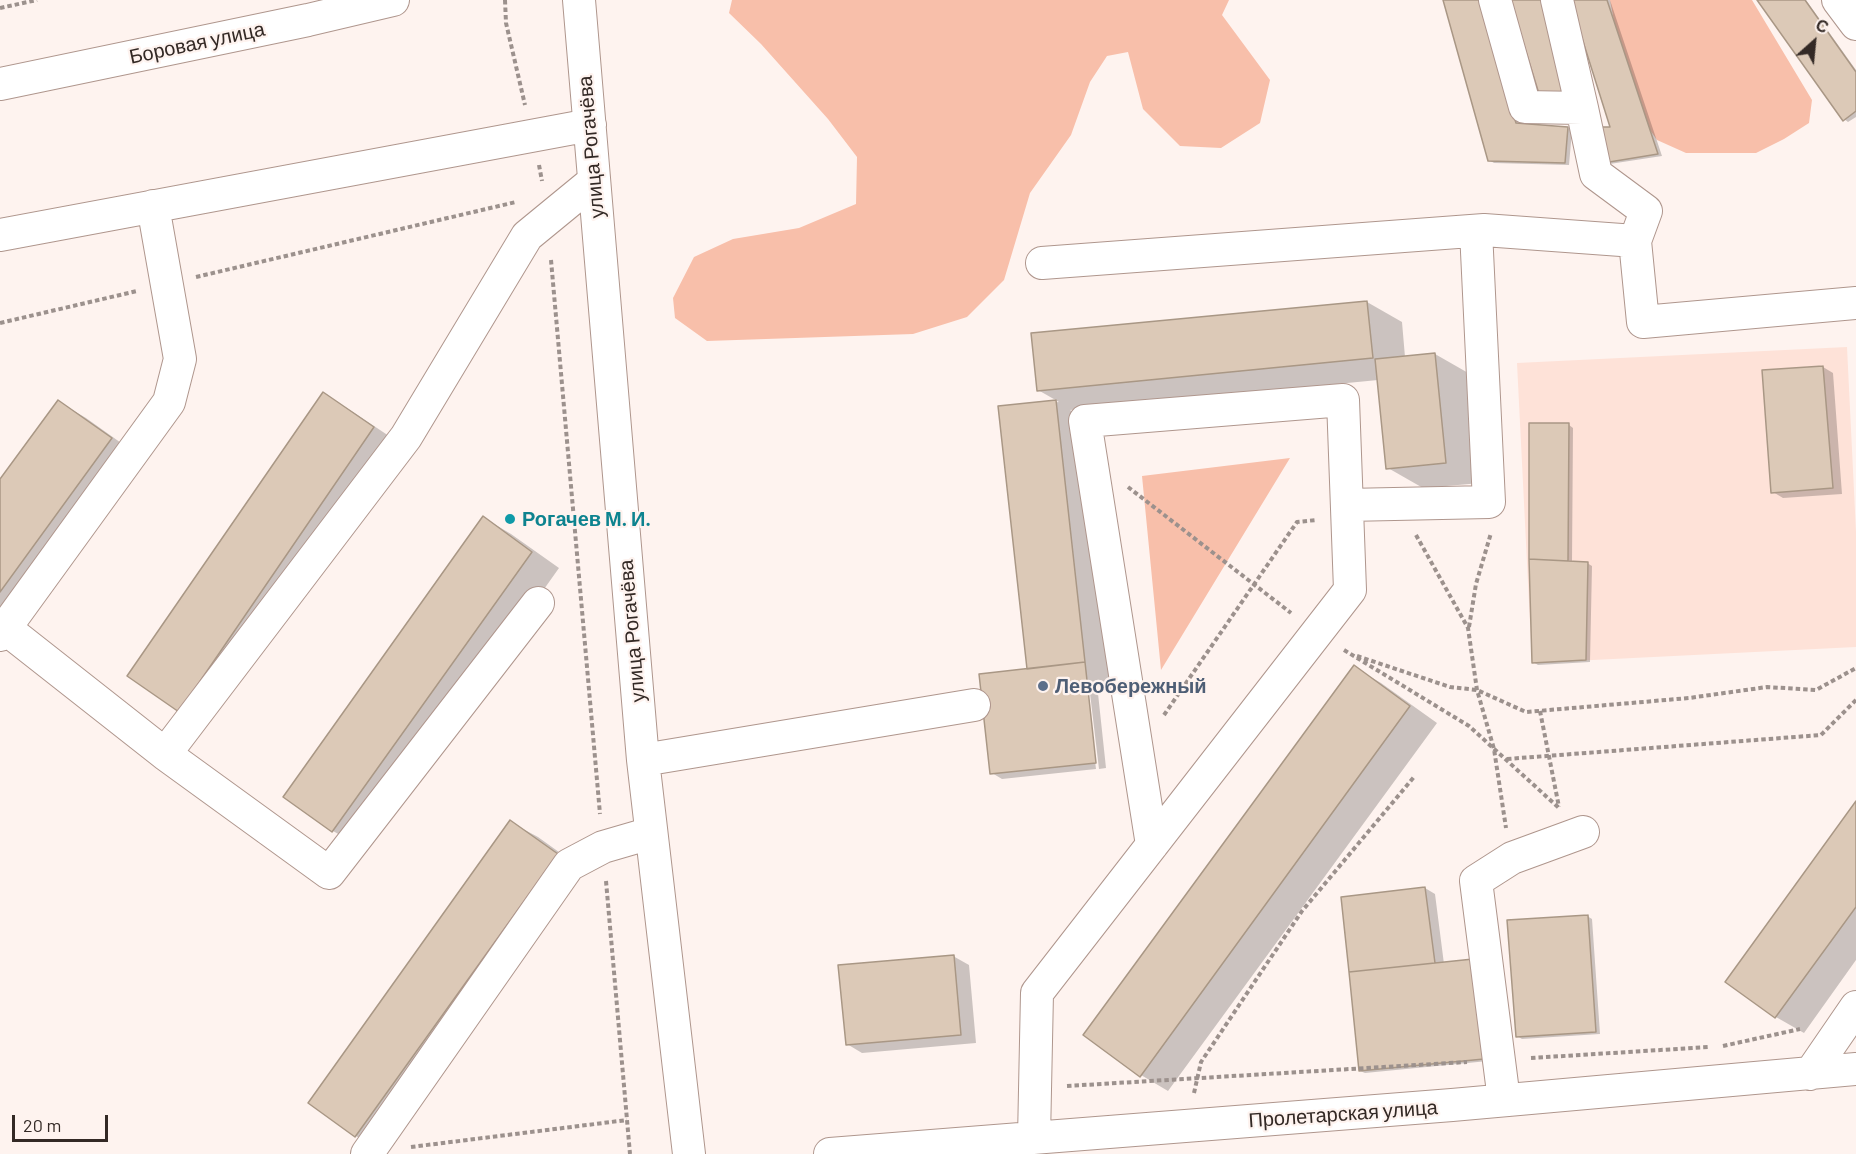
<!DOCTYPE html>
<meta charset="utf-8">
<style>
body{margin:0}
#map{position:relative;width:1856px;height:1154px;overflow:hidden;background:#fef3ef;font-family:Barlow,sans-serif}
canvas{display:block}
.north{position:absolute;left:1784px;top:12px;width:60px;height:60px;-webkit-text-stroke:4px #fef3ef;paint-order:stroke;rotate:27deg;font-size:16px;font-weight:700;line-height:24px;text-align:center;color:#332925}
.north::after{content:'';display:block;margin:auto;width:21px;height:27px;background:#332925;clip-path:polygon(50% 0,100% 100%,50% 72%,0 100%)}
.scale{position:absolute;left:12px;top:1115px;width:96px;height:27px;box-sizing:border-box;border:3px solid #332925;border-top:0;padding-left:8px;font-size:18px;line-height:21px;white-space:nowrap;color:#332925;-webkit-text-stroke:4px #fef3ef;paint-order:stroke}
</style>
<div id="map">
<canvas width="1856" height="1154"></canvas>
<div class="north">С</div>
<div class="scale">20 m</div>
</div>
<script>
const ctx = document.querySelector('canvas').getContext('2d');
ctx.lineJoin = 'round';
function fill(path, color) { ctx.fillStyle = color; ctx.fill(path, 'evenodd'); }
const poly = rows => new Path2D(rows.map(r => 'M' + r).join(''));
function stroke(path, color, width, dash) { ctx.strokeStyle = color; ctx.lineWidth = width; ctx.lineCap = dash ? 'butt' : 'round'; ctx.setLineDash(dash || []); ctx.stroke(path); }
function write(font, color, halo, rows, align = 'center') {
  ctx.font = font + ' Barlow,sans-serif'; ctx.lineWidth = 4.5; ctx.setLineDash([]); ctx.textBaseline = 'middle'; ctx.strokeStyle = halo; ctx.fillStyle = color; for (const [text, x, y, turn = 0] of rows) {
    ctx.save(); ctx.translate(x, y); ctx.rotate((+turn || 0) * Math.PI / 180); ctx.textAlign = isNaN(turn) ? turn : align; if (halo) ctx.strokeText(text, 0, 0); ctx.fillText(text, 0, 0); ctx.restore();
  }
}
fill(poly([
 [1847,347,1856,532,1856,647,1532,663,1517,363]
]), '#fee2d8');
fill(poly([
 [732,0,1229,0,1222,15,1270,80,1260,123,1221,148,1180,146,1143,109,1128,52,1107,56,1090,82,1071,135,1030,193,1004,280,967,317,913,334,707,341,675,318,673,298,694,257,733,239,799,228,856,204,857,157,828,119,761,44,729,13],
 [1610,0,1752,0,1812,100,1809,123,1784,139,1756,153,1686,153,1657,140,1629,100],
 [1290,458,1161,670,1142,476]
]), '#f8bfaa');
fill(poly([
 [1445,0,1482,0,1520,125,1568,128,1572,131,1569,165,1494,163,1489,160],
 [1572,0,1610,0,1662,156,1603,165,1612,128],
 [1759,0,1806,0,1856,70,1856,117,1848,122,1844,119],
 [1367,302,1402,322,1405,357,1435,354,1470,374,1481,483,1423,488,1388,468,1378,380,1070,410,1091,422,1120,682,1097,684,1106,768,1099,769,1089,685,1086,685,1096,769,1002,779,992,773,1029,670,1000,408,1059,402,1038,390],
 [1823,367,1833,373,1842,494,1783,498,1773,492],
 [323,394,350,410,401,444,207,726,180,711],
 [59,402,86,418,138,455,0,645,0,482],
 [1569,425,1573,428,1572,563,1587,563,1592,566,1590,662,1538,665,1533,662],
 [484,518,511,534,559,568,361,847,333,831,285,797],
 [1354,667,1381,683,1437,723,1168,1091,1141,1075],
 [1856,804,1856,960,1804,1033,1776,1017,1727,982],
 [510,822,538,837,584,870,384,1152,356,1136,310,1103],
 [1425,888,1435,894,1444,964,1488,1061,1365,1073,1360,1071],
 [1587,916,1592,919,1600,1034,1522,1039,1517,1036],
 [953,956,969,965,976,1043,862,1053,847,1044]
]), '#0003');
const building = poly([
 [1443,0,1479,0,1516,123,1568,127,1565,163,1488,161,1443,0],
 [1510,0,1545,0,1572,91,1540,97,1510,0],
 [1570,0,1607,0,1658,154,1597,164,1587,127,1610,127,1570,0],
 [1757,0,1805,0,1856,72,1856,111,1843,121,1757,0],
 [1367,301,1373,358,1037,391,1031,333,1367,301],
 [1435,353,1446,463,1386,469,1375,359,1435,353],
 [1823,366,1833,488,1771,493,1762,370,1823,366],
 [323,392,374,427,179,712,127,676,323,392],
 [58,400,112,438,0,592,0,479,58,400],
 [1056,400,1085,662,1027,669,998,406,1056,400],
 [1529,423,1569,423,1568,561,1529,559,1529,423],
 [483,516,532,552,332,832,283,797,483,516],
 [1529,559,1588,562,1586,660,1532,663,1529,559],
 [1085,662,1096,763,990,774,979,674,1085,662],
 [1354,665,1410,706,1140,1077,1083,1035,1354,665],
 [1856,801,1856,907,1775,1018,1725,982,1856,801],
 [510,820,558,854,355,1137,308,1103,510,820],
 [1425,887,1435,963,1349,972,1341,897,1425,887],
 [1588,915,1596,1032,1516,1037,1507,920,1588,915],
 [954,955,961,1035,846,1045,838,965,954,955],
 [1473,959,1484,1059,1359,1071,1349,972,1473,959]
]);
fill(building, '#dcc9b7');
stroke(building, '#a99785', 1.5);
const minor = poly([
 [579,0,643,760,689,1154],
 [1495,0,1525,107,1582,108,1557,0],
 [1838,0,1856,24],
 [0,84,308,20,393,0],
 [1582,108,1596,174,1646,211,1635,241,1643,322,1856,303],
 [0,235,590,125],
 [1042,263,1484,230,1635,241],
 [1347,505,1489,502,1476,231],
 [5,628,165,754,329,873,538,603],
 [0,635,169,402,180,359,153,206],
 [165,754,406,437,527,236,594,181],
 [643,760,974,705],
 [1810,1074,1856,1007],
 [1504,1100,1476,881,1512,858,1583,832],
 [1034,1138,1037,993,1350,590,1343,400,1085,421,1152,845],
 [367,1154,569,865,603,847,651,833],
 [830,1154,1452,1105,1856,1069]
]);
stroke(minor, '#af968d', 34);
stroke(poly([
 [505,0,506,23,525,105],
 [0,8,37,0],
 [539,165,542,181],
 [551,260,600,814],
 [196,277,516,202],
 [0,323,137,291],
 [1128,487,1291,613],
 [1416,535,1468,628,1477,690,1494,749,1506,828],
 [1469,627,1476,584,1491,533],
 [1344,650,1469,726,1559,808],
 [1357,656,1450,687,1477,690,1526,712,1689,698,1767,687,1816,690,1856,668],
 [1540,711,1559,807],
 [1164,715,1297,522,1316,520],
 [1507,759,1821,735,1856,700],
 [606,881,630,1154],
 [1723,1046,1800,1029],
 [1531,1058,1709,1047],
 [1067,1086,1467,1062],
 [1194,1093,1201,1062,1302,911,1414,777],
 [411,1147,627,1120]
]), '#9c918d', 4, [4.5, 3]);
stroke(minor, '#fff', 32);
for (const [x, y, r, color] of [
 [510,519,6,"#0f9aa8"],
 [1043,686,6,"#5c6f8a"]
]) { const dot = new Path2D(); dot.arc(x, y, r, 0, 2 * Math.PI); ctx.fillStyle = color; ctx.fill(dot); stroke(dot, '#fef3ef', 2); }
write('20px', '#332925', '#fef3ef', [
 ["Боровая улица",197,43,-12],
 ["улица Рогачёва",591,147,-95],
 ["улица Рогачёва",632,631,-95],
 ["Пролетарская улица",1343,1114,-4]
]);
write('bold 20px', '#0d838f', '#fef3ef', [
 ["Рогачев М. И.",522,519]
], 'left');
write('bold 20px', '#4e5e75', '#fef3ef', [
 ["Левобережный",1055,686]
], 'left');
</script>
